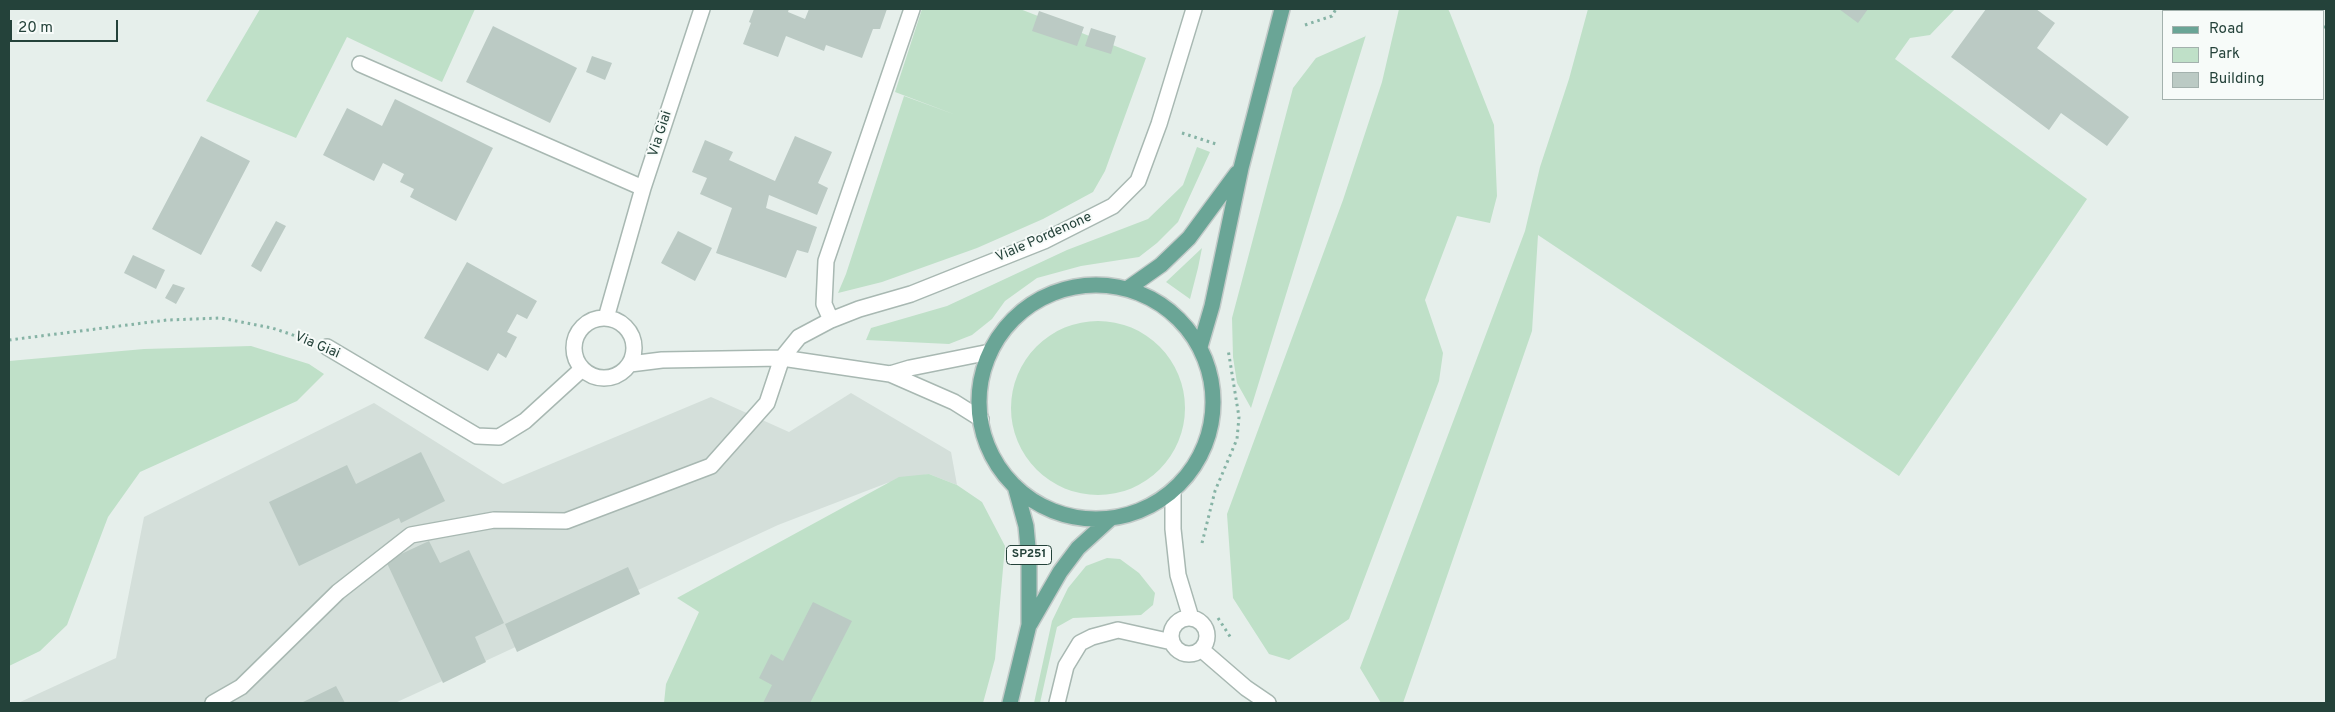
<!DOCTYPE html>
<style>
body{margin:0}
#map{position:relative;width:2335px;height:712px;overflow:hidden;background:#e6efeb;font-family:Overpass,sans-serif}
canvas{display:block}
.frame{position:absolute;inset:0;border:10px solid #24423a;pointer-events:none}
.legend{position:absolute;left:2162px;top:10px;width:162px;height:90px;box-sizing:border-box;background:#f7fbf9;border:1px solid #a3b1ad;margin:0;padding:6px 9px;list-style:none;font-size:15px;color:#24423a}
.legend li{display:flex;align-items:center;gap:10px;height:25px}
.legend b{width:25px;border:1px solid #a3b1ad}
.scale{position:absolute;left:10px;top:20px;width:108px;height:22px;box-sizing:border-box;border:2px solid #24423a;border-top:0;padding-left:6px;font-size:15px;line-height:18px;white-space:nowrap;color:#24423a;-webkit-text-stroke:4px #f7fbf9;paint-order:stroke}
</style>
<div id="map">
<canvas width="2335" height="712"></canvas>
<div class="frame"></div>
<ul class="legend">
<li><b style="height:6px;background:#6aa596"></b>Road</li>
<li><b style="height:14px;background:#bfe0c8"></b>Park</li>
<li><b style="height:14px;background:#bbcac4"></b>Building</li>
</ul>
<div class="scale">20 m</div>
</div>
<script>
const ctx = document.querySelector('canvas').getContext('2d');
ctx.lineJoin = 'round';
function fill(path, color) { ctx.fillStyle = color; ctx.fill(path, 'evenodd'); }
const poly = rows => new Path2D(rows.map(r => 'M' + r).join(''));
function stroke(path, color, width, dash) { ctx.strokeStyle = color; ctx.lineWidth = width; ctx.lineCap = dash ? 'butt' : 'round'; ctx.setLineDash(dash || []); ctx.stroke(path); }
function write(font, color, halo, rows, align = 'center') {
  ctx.font = font + ' Overpass,sans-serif'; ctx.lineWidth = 4; ctx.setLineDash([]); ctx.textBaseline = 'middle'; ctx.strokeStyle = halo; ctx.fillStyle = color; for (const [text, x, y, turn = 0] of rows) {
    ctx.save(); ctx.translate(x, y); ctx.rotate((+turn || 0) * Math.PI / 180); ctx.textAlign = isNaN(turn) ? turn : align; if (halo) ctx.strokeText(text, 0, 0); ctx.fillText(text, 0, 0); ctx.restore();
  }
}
fill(poly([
 [851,393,951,452,957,485,929,474,887,483,778,525,395,703,18,703,116,658,144,517,374,403,503,484,711,397,789,432]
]), '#d4dfda');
fill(poly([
 [260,9,475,9,442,82,347,37,296,138,206,101],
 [922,9,1020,9,1146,58,1105,171,1093,192,1043,219,977,248,882,282,838,293,846,274,904,96,956,115,895,92],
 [1399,9,1448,9,1450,13,1494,125,1497,196,1490,223,1457,216,1425,300,1443,353,1439,381,1349,619,1289,660,1269,654,1233,598,1227,514,1343,200,1382,82],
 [1588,9,1955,9,1930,35,1910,38,1895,59,2087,199,1899,476,1538,235,1532,331,1403,703,1381,703,1360,668,1525,231,1540,167,1569,79],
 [1366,36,1366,35,1251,408,1237,383,1233,357,1232,318,1293,88,1316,58],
 [1197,147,1210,152,1178,222,1157,243,1139,257,1081,266,1037,278,1005,301,992,319,972,335,949,344,866,340,871,328,947,306,1067,250,1148,219,1183,185],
 [1202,248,1198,268,1190,299,1166,282],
 '1011 408a87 87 0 1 1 174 0a87 87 0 1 1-174 0Z',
 [251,346,309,364,324,374,297,401,140,472,108,517,67,625,40,651,9,666,9,361,144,349],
 [929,474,957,485,982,502,1005,546,995,659,983,703,664,703,666,684,699,612,677,598,899,477],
 [1107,558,1120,559,1139,573,1155,593,1153,605,1141,615,1073,618,1057,627,1040,703,1034,703,1052,621,1068,588,1086,566]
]), '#bfe0c8');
fill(poly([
 [754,9,789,9,788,12,805,19,809,9,887,9,880,29,873,29,862,58,826,45,824,51,786,36,778,57,743,44,751,23,749,22],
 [1839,9,1868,9,1858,23],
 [1986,9,2036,9,2055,23,2037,48,2129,117,2107,146,2061,113,2049,130,1951,57],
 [1039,11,1084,27,1077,46,1032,31],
 [493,26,577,68,550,123,466,82],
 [1091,28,1116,36,1111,54,1085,46],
 [592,56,612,63,605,80,586,72],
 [395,99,493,148,456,221,410,197,414,189,400,182,404,174,383,163,374,181,323,155,347,108,382,126],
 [201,136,250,161,201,255,152,229],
 [795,136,832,152,818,183,828,188,817,215,769,195,766,208,817,227,808,253,797,250,786,278,716,253,732,208,700,194,707,178,692,172,705,140,733,152,729,160,775,181],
 [276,221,286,226,261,272,251,266],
 [678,231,712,248,695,281,661,263],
 [133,255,165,270,156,289,124,273],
 [467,262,537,301,527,319,517,314,507,332,517,337,506,358,498,353,488,371,424,338],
 [173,284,185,288,176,304,165,298],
 [421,452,445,501,401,523,399,518,299,566,269,502,347,465,356,484],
 [429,541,440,563,469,550,504,623,475,637,486,662,443,683,386,561],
 [628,567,640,594,517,652,505,624],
 [813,602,852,621,810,703,763,703,772,685,759,678,771,654,783,661],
 [336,686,345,703,301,703]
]), '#bbcac4');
const minor = poly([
 [360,64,643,188],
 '574 348a30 30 0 1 1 60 0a30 30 0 1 1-60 0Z',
 [606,318,643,188,702,9],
 [831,320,824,304,826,261,912,9],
 [327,347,477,436,499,437,525,421,582,369],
 [630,364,662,360,782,358,890,374],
 [981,419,954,402,890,374,910,368,990,352],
 [1173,491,1173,529,1178,575,1191,618],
 '1171 636a18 18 0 1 1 36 0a18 18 0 1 1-36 0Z',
 [1202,650,1246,688,1268,703],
 [213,703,241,687,338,592,411,535,494,520,566,521,711,466,767,403,782,358,799,337,831,320,859,309,911,294,1044,241,1113,206,1138,181,1159,124,1194,9],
 [1057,703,1066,666,1080,643,1092,637,1118,630,1172,642]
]);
const major = poly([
 '979 402a117 117 0 1 1 234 0a117 117 0 1 1-234 0Z',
 [1127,289,1161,265,1189,238,1237,173],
 [1200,347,1212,306,1241,168,1282,9],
 [1030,624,1060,572,1078,548,1111,518],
 [1010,703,1029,625,1029,558,1026,526,1015,486]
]);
stroke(minor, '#a8b8b2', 18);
stroke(major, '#c2cac8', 18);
stroke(poly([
 [2299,9,2303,11],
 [1305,25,1332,16,1336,9],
 [2324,26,2326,28],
 [1182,133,1219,145],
 [9,340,167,320,221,318,272,328,302,338],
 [1202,543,1215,491,1237,439,1239,417,1228,349],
 [1218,618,1231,638]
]), '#86b3a5', 3, [2.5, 4]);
stroke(minor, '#fff', 15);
stroke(major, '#6aa596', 15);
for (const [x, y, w] of [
 [1029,555,45]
]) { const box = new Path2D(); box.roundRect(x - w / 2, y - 9.5, w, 19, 4); ctx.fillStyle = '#f7fbf9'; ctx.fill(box); stroke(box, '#24423a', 1); }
write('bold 12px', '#24423a', null, [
 ["SP251",1029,555]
]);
write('14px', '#24423a', '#f7fbf9', [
 ["Via Giai",661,134,-72],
 ["Viale Pordenone",1044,238,-24],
 ["Via Giai",317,346,23]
]);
</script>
